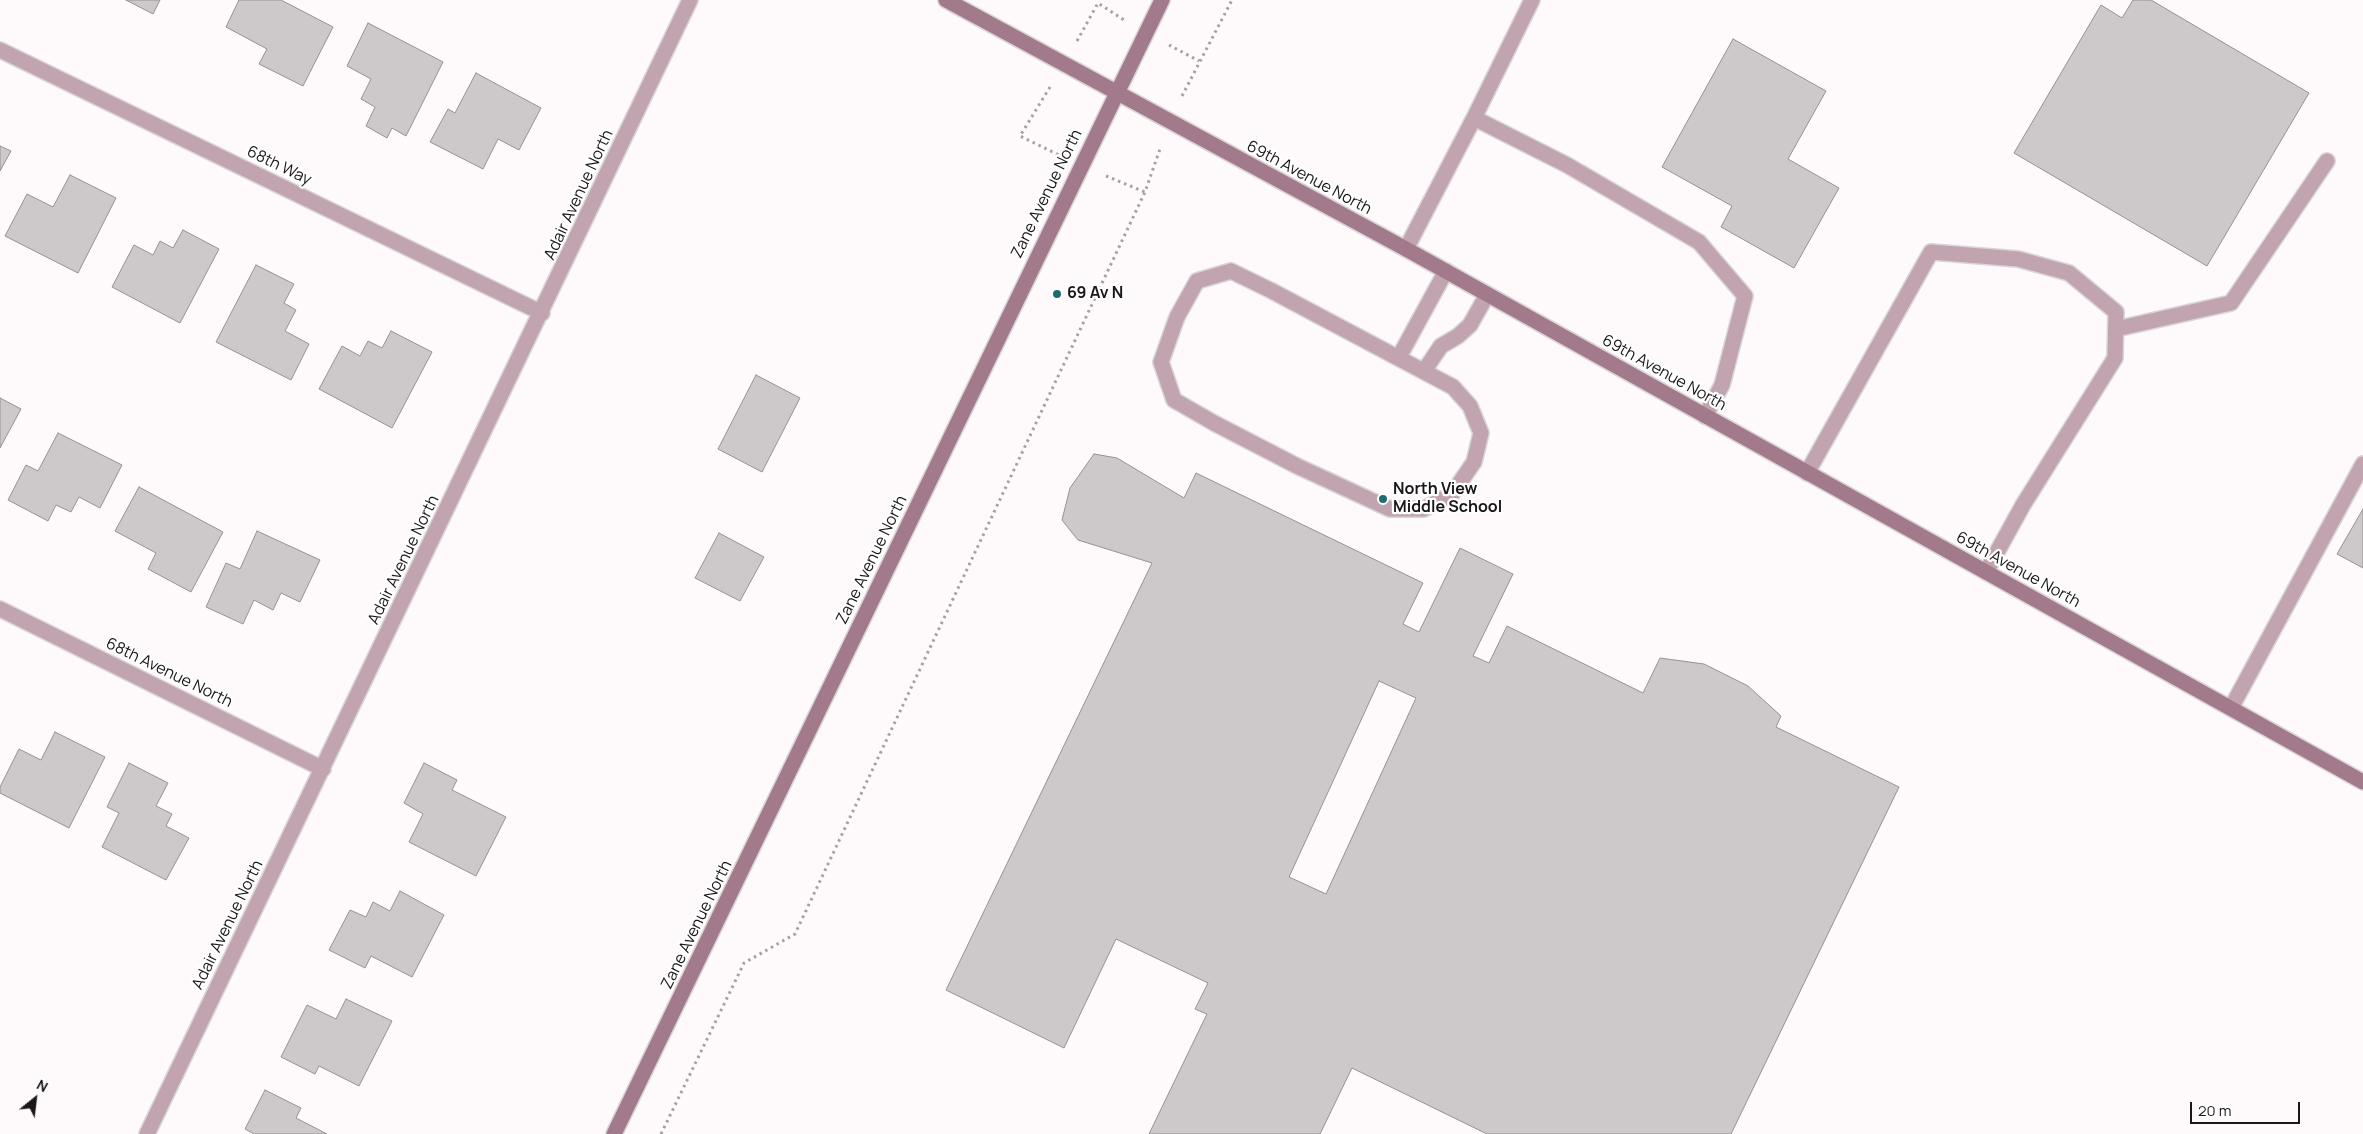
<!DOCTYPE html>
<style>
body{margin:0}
#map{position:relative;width:2363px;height:1134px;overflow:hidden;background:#fef9fb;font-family:Manrope,sans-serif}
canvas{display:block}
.north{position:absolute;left:10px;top:1074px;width:50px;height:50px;-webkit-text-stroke:4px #fff;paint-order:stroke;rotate:29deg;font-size:14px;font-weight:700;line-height:20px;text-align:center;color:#191718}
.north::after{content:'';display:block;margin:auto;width:18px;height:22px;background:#191718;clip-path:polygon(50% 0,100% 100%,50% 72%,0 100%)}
.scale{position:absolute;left:2190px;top:1102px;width:110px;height:22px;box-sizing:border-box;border:2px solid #191718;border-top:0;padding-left:6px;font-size:15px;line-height:18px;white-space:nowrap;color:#191718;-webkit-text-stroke:4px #fff;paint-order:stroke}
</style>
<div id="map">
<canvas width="2363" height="1134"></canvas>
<div class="north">N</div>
<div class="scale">20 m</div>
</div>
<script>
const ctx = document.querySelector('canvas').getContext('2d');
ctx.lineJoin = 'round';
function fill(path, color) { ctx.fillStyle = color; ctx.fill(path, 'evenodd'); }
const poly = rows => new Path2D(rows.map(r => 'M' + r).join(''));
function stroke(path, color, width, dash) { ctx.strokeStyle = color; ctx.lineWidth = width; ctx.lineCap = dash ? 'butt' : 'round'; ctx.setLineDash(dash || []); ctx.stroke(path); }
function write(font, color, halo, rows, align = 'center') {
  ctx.font = font + ' Manrope,sans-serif'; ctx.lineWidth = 4.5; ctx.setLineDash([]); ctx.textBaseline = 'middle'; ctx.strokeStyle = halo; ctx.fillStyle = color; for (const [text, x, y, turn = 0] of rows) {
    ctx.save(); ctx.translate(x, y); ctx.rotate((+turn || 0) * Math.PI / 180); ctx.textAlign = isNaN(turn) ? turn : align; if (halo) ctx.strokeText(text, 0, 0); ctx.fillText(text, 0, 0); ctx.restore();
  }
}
const building = poly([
 [126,0,160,0,153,14,126,0],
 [239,0,281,0,333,27,303,86,259,64,267,49,226,27,239,0],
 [2133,0,2151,0,2309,93,2207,266,2014,153,2101,5,2122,18,2133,0],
 [368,23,443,62,406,136,392,128,387,138,366,126,375,107,361,99,371,79,347,66,368,23],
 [1733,39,1826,91,1788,159,1839,188,1794,268,1721,227,1732,206,1662,167,1733,39],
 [476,73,541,108,519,150,498,139,483,169,430,142,448,109,455,113,476,73],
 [0,146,11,151,0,171,0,146],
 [70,175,116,198,78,273,5,236,27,194,53,207,70,175],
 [183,230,219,249,180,323,112,287,134,245,153,255,160,241,173,248,183,230],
 [256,265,294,284,284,303,296,310,285,331,309,344,291,380,216,342,256,265],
 [391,331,432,352,392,428,319,389,342,346,360,356,368,341,382,348,391,331],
 [756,375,800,398,762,472,718,449,756,375],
 [0,398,21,409,0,448,0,398],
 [58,433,122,465,100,508,79,497,71,512,56,505,48,521,8,500,26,465,38,471,58,433],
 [1094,454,1117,458,1184,498,1196,473,1423,583,1403,624,1419,632,1460,548,1513,574,1473,656,1489,663,1507,626,1643,693,1660,658,1704,664,1748,686,1781,716,1776,727,1899,787,1731,1134,1487,1134,1352,1068,1320,1134,1149,1134,1207,1014,1195,1009,1208,983,1116,939,1064,1048,946,990,1152,563,1078,540,1062,520,1070,488,1094,454],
 [1379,681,1416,698,1326,894,1289,877,1379,681],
 [139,487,223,532,191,592,148,569,156,553,115,531,139,487],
 [2363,509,2363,568,2337,554,2363,509],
 [257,531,320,560,300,602,281,593,273,610,254,600,243,624,206,607,226,563,240,569,257,531],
 [719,533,764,557,740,601,695,578,719,533],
 [55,732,105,757,69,828,0,793,0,787,19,749,41,760,55,732],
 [129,763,168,783,156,806,172,814,166,826,189,838,166,880,102,847,119,813,107,807,129,763],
 [424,763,457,780,452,790,506,817,476,876,409,842,423,814,404,803,424,763],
 [400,891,444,915,412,977,371,956,365,968,329,950,350,910,366,917,373,902,390,911,400,891],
 [346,999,392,1021,359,1086,319,1066,315,1074,281,1057,307,1005,336,1019,346,999],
 [265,1090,301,1108,296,1118,327,1134,254,1134,245,1129,265,1090]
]);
fill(building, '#cdc8ca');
stroke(building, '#969193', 1);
const lane = poly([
 [1474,118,1532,0],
 [1406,249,1474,118,1567,165,1699,242,1745,296,1722,385,1705,416],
 [1231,271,1272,291,1453,387,1470,406,1481,433,1474,462,1452,494,1424,509,1390,509,1297,466,1214,423,1174,400,1161,362,1177,317,1197,281,1231,271],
 [2116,329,2231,303,2327,161],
 [1399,357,1446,271],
 [1424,371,1441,346,1458,336,1470,325,1487,295],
 [1807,473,1931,252,2018,259,2069,273,2116,312,2115,358,2023,505,1986,572],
 [2231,708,2363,464]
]);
const street = poly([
 [0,50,542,313],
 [0,609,323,769],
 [147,1134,690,0]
]);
const secondary = poly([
 [946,0,1406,249,2363,782],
 [614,1134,1162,0]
]);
stroke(lane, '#d9d5d7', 18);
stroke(street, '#d9d5d7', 18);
stroke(secondary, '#d9d5d7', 18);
stroke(poly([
 [1077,41,1098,3,1124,20],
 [1169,45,1199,61],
 [1050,87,1020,136,1059,155],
 [1182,96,1232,0],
 [1106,176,1145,192,1161,146],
 [661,1134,744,963,795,934,1145,192]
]), '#a5a1a2', 3, [2.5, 4]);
stroke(lane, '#c1a4b0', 15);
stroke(street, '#c1a4b0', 15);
stroke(secondary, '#a37a8c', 15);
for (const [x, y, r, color] of [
 [1057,294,5,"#1f6b70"],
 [1383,499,5,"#1f6b70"]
]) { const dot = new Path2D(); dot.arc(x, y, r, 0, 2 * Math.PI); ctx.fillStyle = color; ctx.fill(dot); stroke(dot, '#fff', 2); }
write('16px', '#191718', '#fff', [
 ["68th Way",279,166,26],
 ["69th Avenue North",1309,178,28],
 ["Zane Avenue North",1047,194,-64],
 ["Adair Avenue North",579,195,-65],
 ["69th Avenue North",1664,373,29],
 ["Adair Avenue North",404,560,-64],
 ["Zane Avenue North",872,560,-64],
 ["69th Avenue North",2018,570,29],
 ["68th Avenue North",169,673,26],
 ["Adair Avenue North",228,925,-64],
 ["Zane Avenue North",697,925,-64]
]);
write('bold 16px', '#191718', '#fff', [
 ["69 Av N",1067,294],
 ["North View",1393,490],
 ["Middle School",1393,508]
], 'left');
</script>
